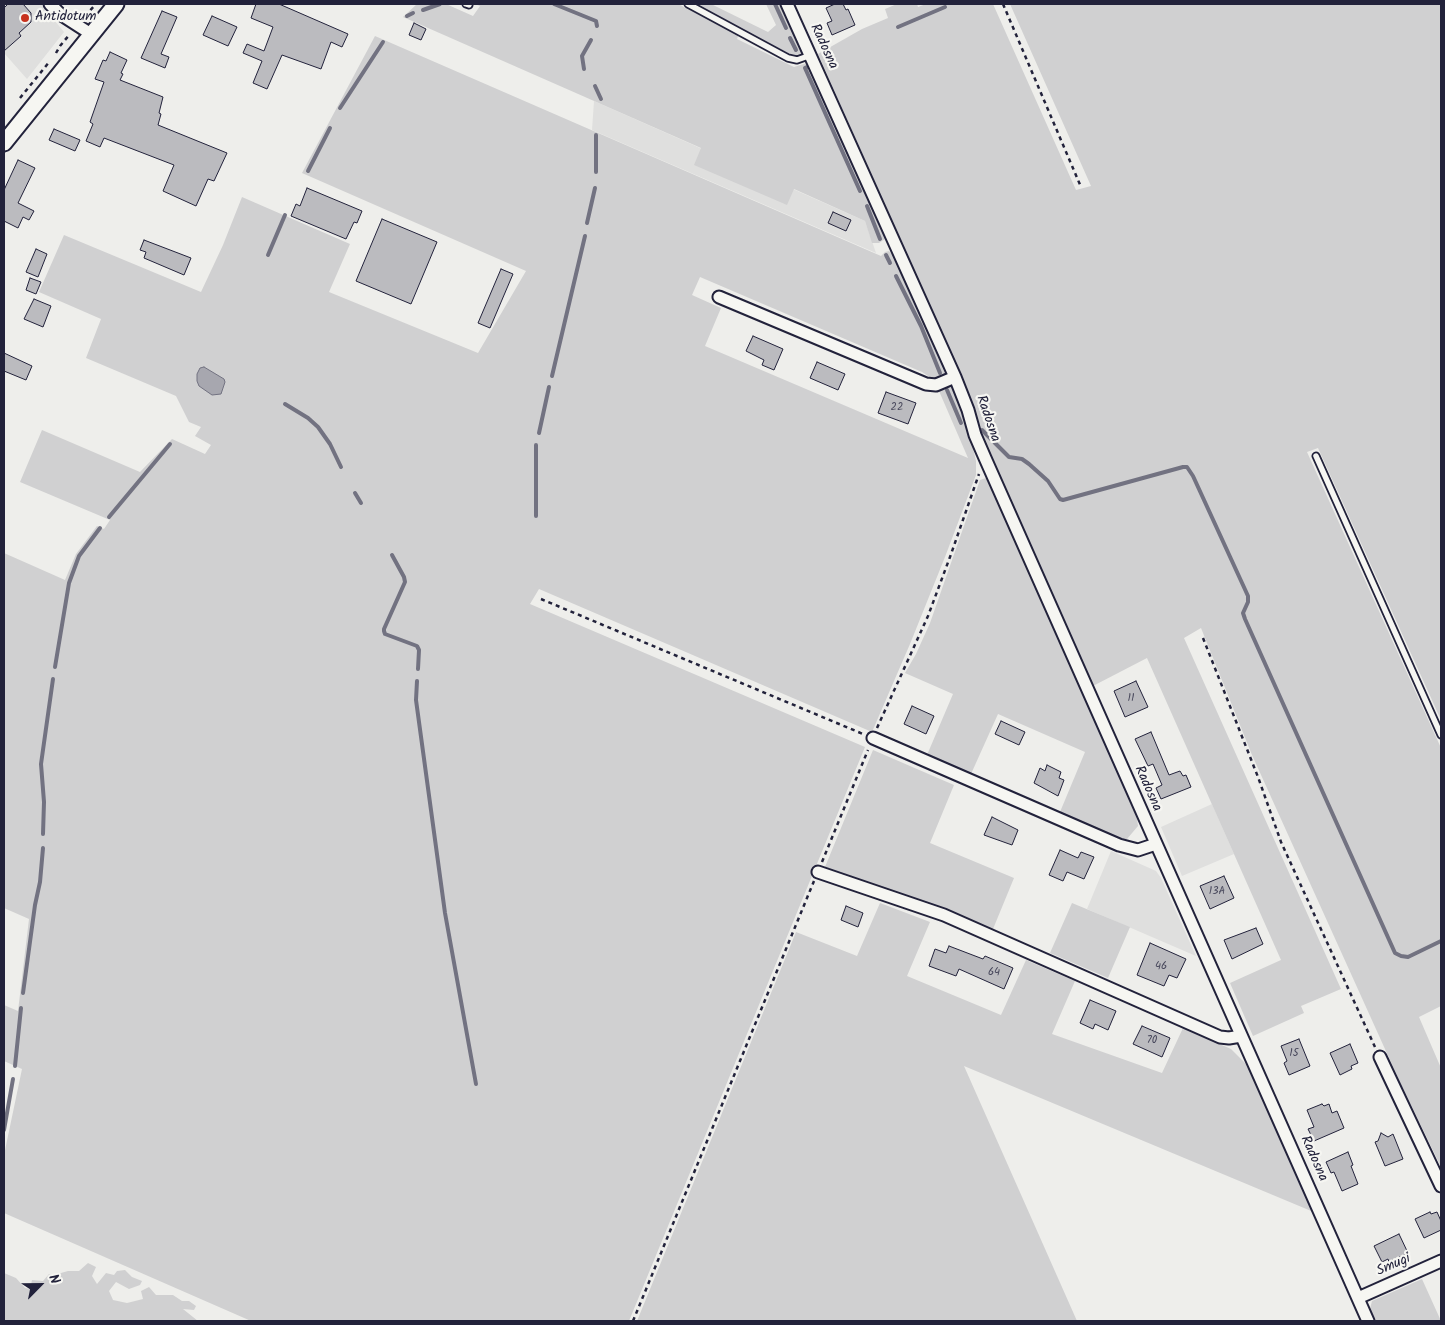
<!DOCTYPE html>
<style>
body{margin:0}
#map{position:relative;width:1445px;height:1325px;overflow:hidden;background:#eeeeeb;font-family:Kalam,sans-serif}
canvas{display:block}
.frame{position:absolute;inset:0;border:5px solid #22223b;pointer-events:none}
.north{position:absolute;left:15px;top:1260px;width:50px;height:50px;-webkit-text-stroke:4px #f6f6f2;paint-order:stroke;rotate:67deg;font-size:14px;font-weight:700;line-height:20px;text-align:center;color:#22223b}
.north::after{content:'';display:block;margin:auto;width:18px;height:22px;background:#22223b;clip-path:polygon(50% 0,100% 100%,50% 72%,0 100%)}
</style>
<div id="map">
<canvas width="1445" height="1325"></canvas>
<div class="frame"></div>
<div class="north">N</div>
</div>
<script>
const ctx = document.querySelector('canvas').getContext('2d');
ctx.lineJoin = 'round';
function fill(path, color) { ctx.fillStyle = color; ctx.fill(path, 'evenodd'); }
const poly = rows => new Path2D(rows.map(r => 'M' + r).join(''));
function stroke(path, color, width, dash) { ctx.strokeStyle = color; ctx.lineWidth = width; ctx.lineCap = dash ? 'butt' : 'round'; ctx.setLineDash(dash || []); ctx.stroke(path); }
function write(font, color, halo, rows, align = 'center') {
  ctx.font = font + ' Kalam,sans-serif'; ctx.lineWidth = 4.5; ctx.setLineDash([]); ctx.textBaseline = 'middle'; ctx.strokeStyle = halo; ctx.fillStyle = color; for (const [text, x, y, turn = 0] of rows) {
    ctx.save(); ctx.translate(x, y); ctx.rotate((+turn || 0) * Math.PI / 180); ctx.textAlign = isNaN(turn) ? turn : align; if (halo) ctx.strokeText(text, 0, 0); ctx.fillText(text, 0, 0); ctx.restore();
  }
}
fill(poly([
 [4,4,41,4,64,32,27,79,4,53],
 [594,101,865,221,876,253,592,130],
 [1212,804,1234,854,1182,876,1161,827],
 [1111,851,1156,871,1161,878,1196,956,1087,909]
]), '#dfdfde');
fill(poly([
 [417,4,446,4,473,16,480,6,475,4,678,4,739,34,737,39,794,67,807,63,812,68,882,227,886,237,885,239,879,243,872,243,865,221,794,189,787,205,694,165,701,148,403,17],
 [693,4,711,4,768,32,776,25,766,4,782,4,803,52,800,56,788,53],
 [897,4,917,4,918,7,926,4,993,4,1076,190,1091,186,1010,4,1441,4,1441,720,1318,448,1307,452,1441,748,1441,1006,1419,1017,1441,1068,1441,1167,1399,1080,1252,755,1201,628,1184,638,1341,989,1301,1006,1304,1013,1253,1036,1230,983,1281,960,1147,658,1091,687,982,440,974,414,971,401,959,371,818,54,862,29,888,18,885,9],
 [375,36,881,256,885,252,889,251,899,263,948,372,943,378,934,380,922,372,700,277,692,295,721,308,705,346,968,458,939,391,950,387,956,389,967,422,976,461,976,475,945,557,910,644,872,732,539,589,530,604,865,747,629,1321,251,1321,4,1213,4,1155,22,1069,4,1061,4,1005,18,1011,29,919,4,908,4,553,65,580,76,554,97,526,104,529,110,520,20,482,42,430,140,472,172,439,205,454,211,445,195,436,201,427,189,422,176,396,86,358,101,319,39,292,64,235,201,292,223,245,242,197,350,244,329,292,478,353,526,271,302,173],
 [986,478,997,498,1137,818,1138,826,1127,839,1122,839,1060,812,1085,752,998,714,971,774,927,755,953,694,905,673,916,654,930,623,980,480],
 [873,750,954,785,930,843,1014,878,993,929,825,867],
 [880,903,930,922,907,976,1001,1015,1026,960,1075,981,1052,1034,1162,1073,1183,1028,1231,1049,1249,1067,1316,1213,964,1066,1077,1321,637,1321,796,932,857,956],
 [1072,903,1130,927,1108,978,1050,953],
 [88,1263,96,1267,92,1276,97,1284,106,1273,114,1275,117,1271,125,1270,132,1277,142,1281,140,1285,129,1289,116,1282,109,1291,113,1300,127,1303,143,1299,141,1291,149,1287,156,1295,173,1295,182,1301,189,1301,196,1306,194,1310,183,1309,198,1321,4,1321,4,1273,16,1278,25,1288,30,1289,32,1280,43,1281,49,1274,54,1275,68,1271,79,1271],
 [1422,1279,1441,1321,1376,1321,1370,1309,1372,1301]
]), '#d0d0d1');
const water = poly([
 [204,367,224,379,225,382,221,394,212,395,199,386,197,381,197,374,200,368,204,367]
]);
fill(water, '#a7a7af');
stroke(water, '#727281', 1);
stroke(poly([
 [554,4,596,21,597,26],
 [775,4,786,28],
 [423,10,440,4],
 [407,16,413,13],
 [898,27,945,7],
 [790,38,796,50],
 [808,67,805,68,860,191],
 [584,69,582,56,591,40],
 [595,86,601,99],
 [340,108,383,42],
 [596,135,596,172],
 [308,171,330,128],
 [867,206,880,239],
 [587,223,595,188],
 [268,255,285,215],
 [886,255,890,263],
 [896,276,921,326,940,373],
 [552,376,585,236],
 [947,390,961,423],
 [285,404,308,418,318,427,330,444,341,467],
 [982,430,1009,457,1022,459,1029,464,1048,481,1060,499,1063,500,1183,467,1187,467,1193,476,1248,596,1248,602,1243,613,1245,619,1395,953,1401,956,1408,957,1441,941],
 [539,433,549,387],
 [536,445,536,516],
 [355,493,361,503],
 [109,517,170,444],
 [392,555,404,577,405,582,384,629,384,631,385,634,417,646,419,650,418,669],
 [55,667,69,583,79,556,100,528],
 [417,681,416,700,445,913,476,1084],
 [43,834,44,802,41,764,53,679],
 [23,993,35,905,40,882,43,848],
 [15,1066,21,1008],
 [4,1130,13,1079]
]), '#727281', 4);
const building = poly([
 [8,4,23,4,31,13,31,22,19,33,21,36,4,51,4,8,8,4],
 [256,4,279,4,348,34,342,47,331,42,321,69,282,55,267,89,253,83,262,61,243,53,247,44,264,51,273,27,251,18,256,4],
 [835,4,843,4,846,10,848,9,855,25,832,35,827,23,832,21,826,8,835,4],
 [162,11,177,17,161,54,169,57,165,68,141,58,162,11],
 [212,16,237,27,228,46,203,35,212,16],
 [414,23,426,29,421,40,409,35,414,23],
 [110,52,127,60,121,73,123,74,120,80,163,97,159,113,161,114,158,125,227,153,214,181,208,179,196,206,163,191,174,165,104,138,100,147,86,141,93,124,90,122,104,82,95,79,103,60,106,61,110,52],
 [54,129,80,140,75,151,49,140,54,129],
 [18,160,35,168,18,203,34,211,29,220,23,217,18,228,4,221,4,190,18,160],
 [307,188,362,211,357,223,354,222,346,239,291,216,296,204,300,206,307,188],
 [833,212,851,220,846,231,828,223,833,212],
 [382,219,437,242,411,304,356,281,382,219],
 [144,240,191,258,184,275,144,258,146,252,140,250,144,240],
 [36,249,47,254,38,277,26,272,36,249],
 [501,269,513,274,490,328,478,323,501,269],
 [30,278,41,282,36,294,26,290,30,278],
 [34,299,51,306,43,327,24,319,34,299],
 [753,336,783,349,774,370,762,365,764,360,746,351,753,336],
 [4,353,32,366,26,380,4,371,4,353],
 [817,362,845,374,838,390,810,378,817,362],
 [886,392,916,403,908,424,878,413,886,392],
 [1136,681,1148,707,1125,717,1114,691,1136,681],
 [912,706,934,716,926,734,904,724,912,706],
 [1001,721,1025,732,1019,745,995,734,1001,721],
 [1151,732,1169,775,1180,771,1183,776,1186,775,1191,787,1161,799,1156,788,1162,785,1153,764,1148,766,1135,739,1151,732],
 [1047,765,1061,772,1059,778,1064,780,1058,796,1034,783,1040,768,1045,771,1047,765],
 [992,817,1018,830,1012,845,984,835,992,817],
 [1060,850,1078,858,1081,852,1094,857,1084,879,1067,872,1063,881,1049,875,1060,850],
 [1224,876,1234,898,1210,909,1200,886,1224,876],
 [846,906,863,913,858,927,841,920,846,906],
 [1256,928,1263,944,1232,959,1224,940,1256,928],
 [1150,943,1186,959,1177,978,1169,975,1164,986,1137,975,1150,943],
 [949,946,983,959,985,956,1013,968,1004,989,959,969,956,976,929,966,935,949,946,953,949,946],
 [1090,1000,1116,1011,1108,1030,1095,1024,1093,1029,1080,1023,1090,1000],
 [1142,1026,1170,1038,1162,1057,1133,1044,1142,1026],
 [1299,1039,1310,1066,1289,1075,1284,1063,1287,1061,1281,1046,1299,1039],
 [1350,1044,1358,1063,1351,1066,1352,1069,1340,1075,1330,1053,1350,1044],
 [1322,1104,1324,1106,1329,1104,1332,1113,1337,1111,1344,1128,1314,1141,1308,1129,1314,1127,1307,1110,1322,1104],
 [1381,1133,1388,1137,1393,1134,1403,1159,1385,1166,1375,1142,1378,1141,1381,1133],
 [1348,1152,1353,1165,1351,1166,1358,1184,1342,1191,1334,1172,1331,1173,1326,1162,1348,1152],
 [1430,1212,1431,1214,1437,1212,1441,1221,1441,1230,1424,1238,1415,1219,1430,1212],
 [1399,1234,1408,1253,1389,1262,1388,1259,1382,1262,1374,1246,1399,1234]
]);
fill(building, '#bbbbbf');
stroke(building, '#22223b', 1);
const lane = poly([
 [466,4,469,5],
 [688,4,788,58,797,60,811,55],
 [1316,456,1441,735]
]);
const street = poly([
 [50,4,60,14,91,34],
 [787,4,955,377,968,410,975,435,985,458,1368,1321],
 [719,297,926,384,936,385,955,377],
 [873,738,1119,845,1138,850,1156,844],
 [818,872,944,915,1220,1037,1229,1038,1241,1036],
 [1380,1057,1441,1186],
 [1358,1298,1441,1261]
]);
const secondary = poly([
 [4,143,116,4]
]);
stroke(lane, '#22223b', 9);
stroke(street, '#22223b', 15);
stroke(secondary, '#22223b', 19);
stroke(poly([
 [1003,4,1081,187],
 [85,16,96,4],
 [56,53,60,46,70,34],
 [20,98,50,61],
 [541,599,863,734],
 [1203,638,1258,777,1281,842,1375,1047],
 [877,728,928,616,950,557,979,474],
 [822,862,868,750],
 [633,1321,814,881]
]), '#22223b', 2.5, [4, 4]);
stroke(lane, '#f6f6f2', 5.5);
stroke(street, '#f6f6f2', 11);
stroke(secondary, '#f6f6f2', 15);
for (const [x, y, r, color] of [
 [25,18,5,"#c8321e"]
]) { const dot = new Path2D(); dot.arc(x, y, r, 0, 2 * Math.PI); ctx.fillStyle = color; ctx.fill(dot); stroke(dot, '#f6f6f2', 2); }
write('11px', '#48485c', null, [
 ["22",897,408],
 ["11",1131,699],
 ["13A",1217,892],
 ["46",1161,967],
 ["64",994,973],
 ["70",1152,1041],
 ["15",1294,1054]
]);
write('14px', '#22223b', '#f6f6f2', [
 ["Antidotum",35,18]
], 'left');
write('14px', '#22223b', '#f6f6f2', [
 ["Radosna",823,47,65],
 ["Radosna",987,419,71],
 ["Radosna",1147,789,66],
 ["Radosna",1313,1159,66],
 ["Smugi",1394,1266,-24]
]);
</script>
